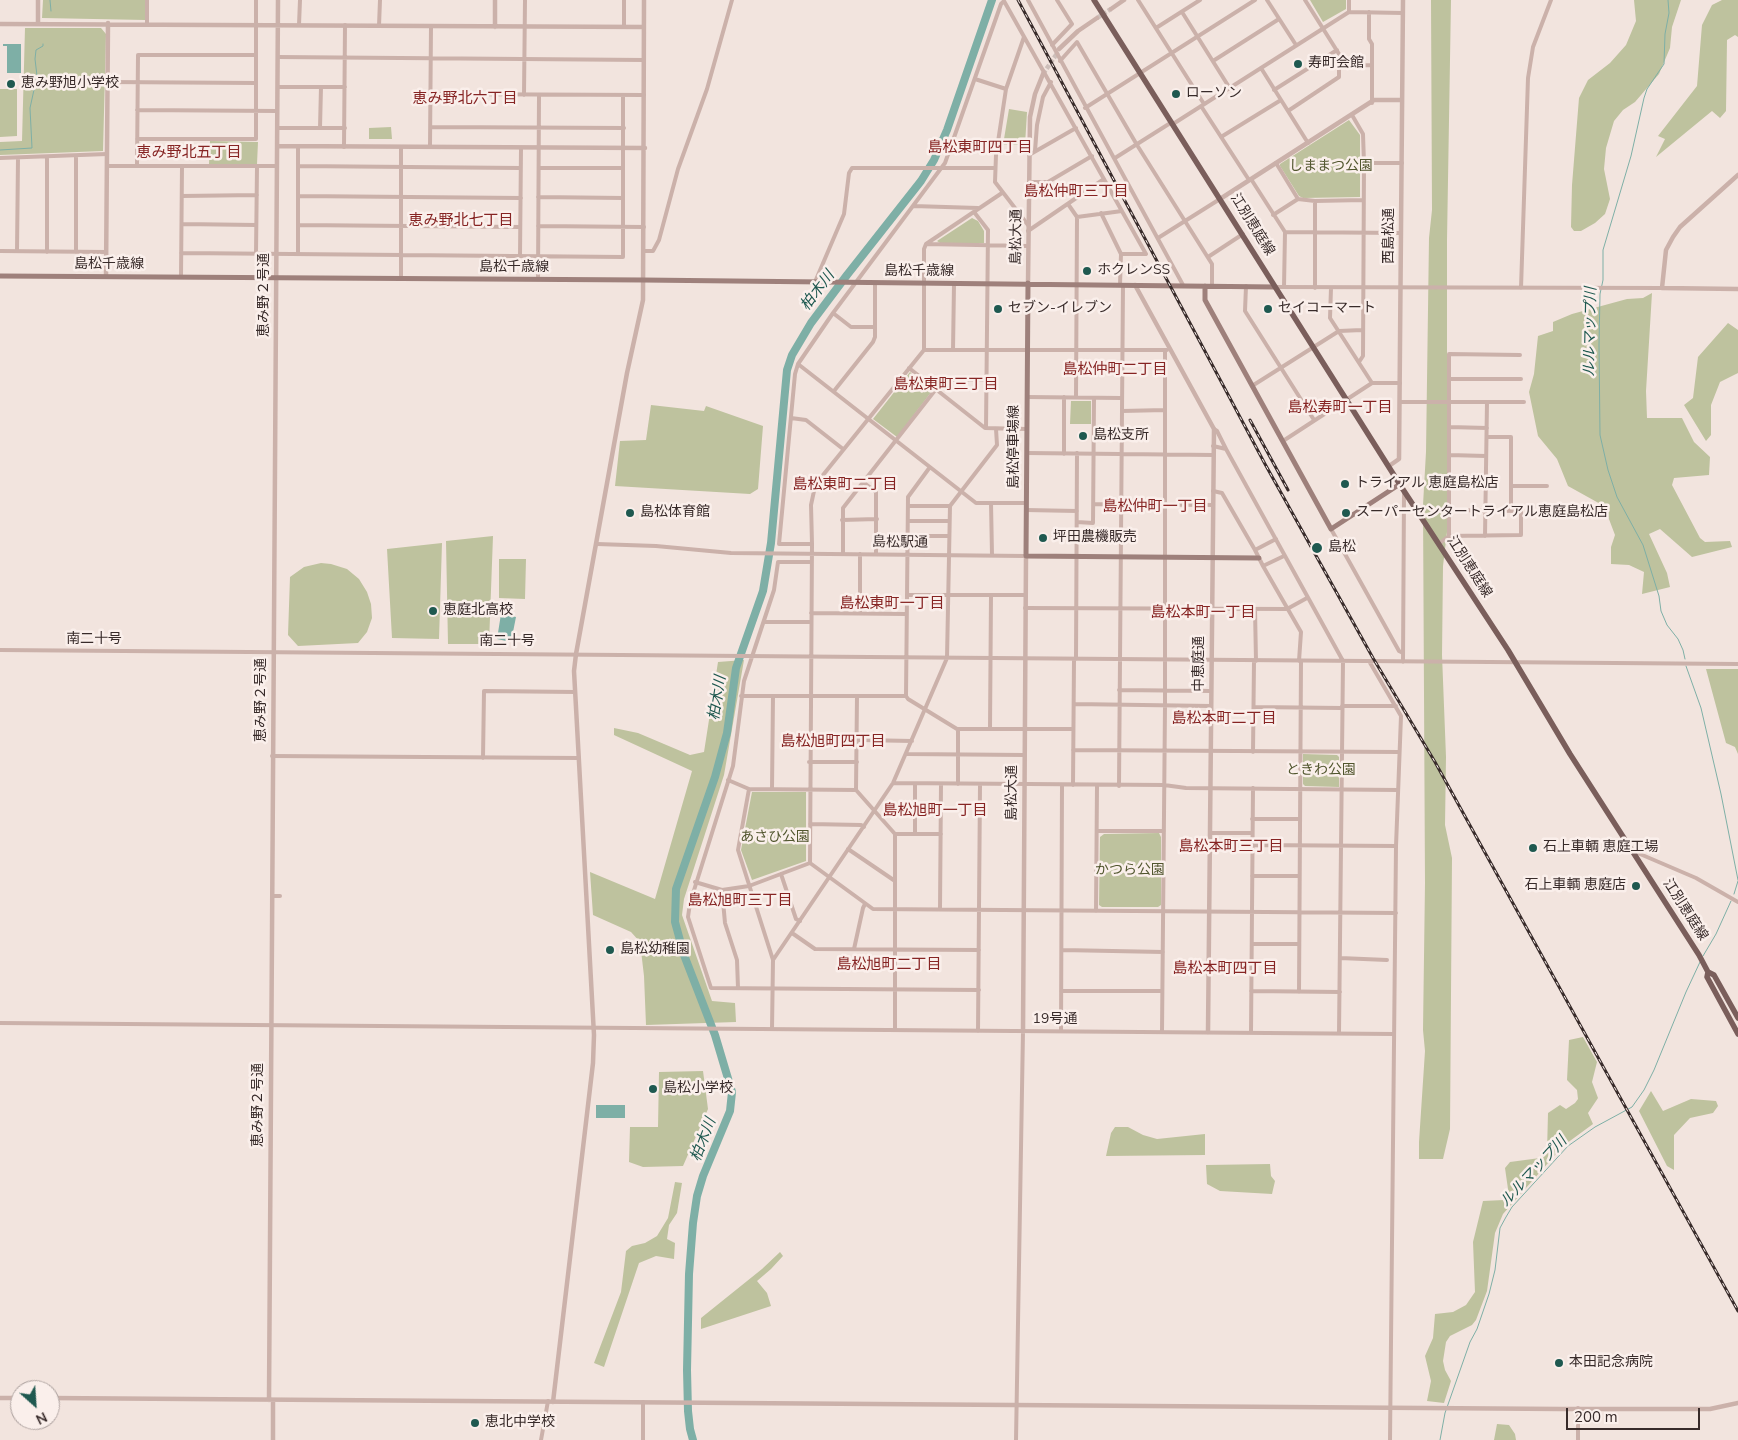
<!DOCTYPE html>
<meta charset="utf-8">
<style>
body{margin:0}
#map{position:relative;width:1738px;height:1440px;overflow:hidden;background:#f2e4de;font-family:"Nunito Sans",sans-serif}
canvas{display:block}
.north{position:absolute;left:10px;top:1380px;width:50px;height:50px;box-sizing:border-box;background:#faefeb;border:1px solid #aca19e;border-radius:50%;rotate:154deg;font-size:14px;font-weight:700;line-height:20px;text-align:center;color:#382b2a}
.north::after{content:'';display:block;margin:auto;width:18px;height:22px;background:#1f5950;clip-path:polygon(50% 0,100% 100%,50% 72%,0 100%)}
.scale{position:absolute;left:1566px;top:1408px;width:134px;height:22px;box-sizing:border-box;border:2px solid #382b2a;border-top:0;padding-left:6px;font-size:15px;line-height:18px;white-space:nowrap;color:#382b2a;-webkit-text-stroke:4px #faefeb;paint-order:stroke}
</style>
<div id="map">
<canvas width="1738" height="1440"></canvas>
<div class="north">N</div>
<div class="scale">200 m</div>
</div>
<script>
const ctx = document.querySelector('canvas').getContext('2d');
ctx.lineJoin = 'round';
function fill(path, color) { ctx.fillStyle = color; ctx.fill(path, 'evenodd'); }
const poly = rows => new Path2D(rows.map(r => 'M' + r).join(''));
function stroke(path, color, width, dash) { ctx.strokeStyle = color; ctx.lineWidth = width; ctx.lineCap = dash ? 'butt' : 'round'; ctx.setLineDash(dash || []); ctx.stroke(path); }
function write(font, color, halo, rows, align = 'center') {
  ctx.font = font + ' "Nunito Sans","Noto Sans JP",sans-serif'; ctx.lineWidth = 5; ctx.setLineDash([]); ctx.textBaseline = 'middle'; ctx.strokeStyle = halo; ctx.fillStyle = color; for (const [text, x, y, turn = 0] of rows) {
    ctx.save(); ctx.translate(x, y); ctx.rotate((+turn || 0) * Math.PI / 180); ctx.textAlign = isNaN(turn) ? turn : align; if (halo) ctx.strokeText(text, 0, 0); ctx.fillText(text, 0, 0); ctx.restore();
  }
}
fill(poly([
 [43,0,145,0,145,20,42,18],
 [1310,0,1346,0,1346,9,1323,22],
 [1431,0,1451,0,1447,240,1447,532,1443,566,1442,655,1446,757,1445,825,1452,858,1450,1129,1443,1159,1419,1159,1419,1142,1425,1051,1423,1030,1425,883,1423,505,1426,452,1429,238,1432,210],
 [1634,0,1681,0,1672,27,1670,48,1659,74,1635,102,1623,110,1614,121,1606,148,1604,169,1610,199,1605,214,1595,223,1581,231,1574,231,1571,227,1572,185,1579,98,1588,80,1610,63,1626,45,1636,21],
 [1722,0,1738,0,1738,37,1735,35,1727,40,1726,111,1720,118,1712,111,1656,157,1665,139,1658,136,1697,86,1702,25,1712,5],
 [25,28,101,28,106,34,103,151,0,155,0,142,22,141],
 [0,89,17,89,17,136,0,137],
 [1009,109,1027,112,1025,145,1003,145],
 [1349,120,1360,135,1360,197,1303,198,1299,196,1280,166,1280,164],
 [391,127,392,139,369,139,369,128],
 [210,141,258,142,257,164,209,164],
 [972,218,978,221,984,231,984,243,940,243,937,241],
 [1652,293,1646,391,1647,418,1682,418,1694,442,1710,457,1709,475,1674,478,1672,485,1700,538,1705,542,1730,541,1732,547,1692,557,1660,529,1649,534,1667,573,1670,587,1642,594,1644,572,1629,565,1611,564,1611,547,1615,535,1604,506,1568,486,1557,459,1538,436,1529,392,1534,374,1538,336,1553,331,1553,322,1572,314,1627,299,1643,298],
 [1728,323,1738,330,1738,373,1720,382,1711,405,1711,435,1706,441,1684,405,1693,398,1698,357],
 [910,372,932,391,897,437,873,419],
 [1071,401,1091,401,1091,424,1070,424],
 [651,405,704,411,706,406,763,426,758,489,750,494,615,486,620,441,646,440],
 [493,536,489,644,448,644,446,541],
 [442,543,439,639,392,638,387,549],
 [499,559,526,559,525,599,499,598],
 [321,563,331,564,347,569,359,579,367,592,371,604,372,618,367,632,358,643,298,646,288,635,290,577,304,567],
 [744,660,724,775,684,899,682,915,712,1001,735,1003,736,1022,646,1025,644,976,640,942,631,932,593,915,590,872,655,899,692,771,614,735,614,728,638,733,690,755,704,752,718,662],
 [1706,669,1738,669,1738,754,1735,747,1726,743],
 [1303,754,1337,755,1339,757,1339,787,1305,786,1303,784],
 [752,792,806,792,806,861,752,880,741,850],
 [1159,833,1161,837,1161,905,1158,907,1102,907,1099,905,1100,837,1104,834],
 [1583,1037,1597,1062,1592,1082,1598,1098,1588,1113,1593,1124,1563,1146,1503,1214,1495,1233,1487,1291,1476,1320,1472,1325,1450,1336,1446,1342,1443,1361,1445,1370,1451,1381,1444,1403,1427,1401,1431,1381,1425,1356,1433,1338,1435,1314,1453,1312,1466,1305,1475,1292,1473,1242,1483,1201,1504,1200,1508,1189,1505,1168,1510,1162,1540,1158,1547,1152,1548,1113,1560,1105,1566,1109,1575,1103,1578,1099,1577,1090,1567,1080,1569,1040],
 [703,1071,708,1109,683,1166,643,1167,629,1162,630,1127,658,1127,659,1072],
 [1651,1091,1663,1111,1691,1099,1716,1101,1718,1106,1713,1113,1690,1118,1674,1135,1674,1170,1667,1166,1639,1111],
 [1115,1127,1128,1127,1143,1135,1157,1139,1205,1134,1205,1155,1106,1156,1111,1133],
 [1270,1164,1271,1176,1275,1181,1272,1194,1220,1191,1207,1184,1206,1165],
 [675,1182,682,1183,677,1213,669,1225,667,1239,675,1243,674,1259,656,1256,639,1263,604,1367,594,1363,621,1292,626,1251,632,1246,645,1243,657,1236,668,1218],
 [780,1252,783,1256,771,1269,757,1281,767,1293,771,1306,701,1329,701,1318,762,1269],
 [1497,1424,1509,1425,1515,1434,1516,1440,1494,1440]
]), '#bec29e');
fill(poly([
 [3,44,21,44,21,73,7,73,7,46,3,46],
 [501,614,516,617,511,642,497,639],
 [596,1105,625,1105,625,1118,596,1118]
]), '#7eafa6');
stroke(poly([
 [50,0,51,11],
 [1668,0,1669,13,1665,34,1664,64,1647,89,1644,98,1631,156,1603,250,1603,280,1600,294,1599,345,1600,435,1608,470,1617,497,1643,545,1659,596,1661,611,1667,625,1678,639,1683,650,1685,659],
 [0,150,32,148,30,108,37,76,35,59,36,50,43,46,43,44],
 [1686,666,1701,708,1721,794,1738,880],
 [1734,894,1738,881],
 [1703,956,1716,934,1731,901],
 [1440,1440,1445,1413,1470,1342,1477,1329,1489,1294,1495,1270,1500,1228,1506,1217,1512,1207,1568,1146,1595,1127,1632,1107,1644,1090,1654,1070,1686,992,1700,962]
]), '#7eafa6', 1);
stroke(poly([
 [693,1440,690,1429,688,1411,687,1370,689,1274,693,1223,697,1196,703,1176,730,1111,732,1092,715,1035,684,955,675,922,676,889,715,777,727,733,736,668,763,591,771,543,787,370,792,355,811,323,847,275,921,181,934,160,947,130,992,0]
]), '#7eafa6', 8);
stroke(poly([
 [1097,18,1111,9],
 [1043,74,1058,52]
]), '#cdbfba', 4.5, [4.5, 2]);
stroke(poly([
 [147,0,147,24],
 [1028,0,1183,285],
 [1138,0,1204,104],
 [1267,0,1296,45],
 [1182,12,1229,87],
 [1349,12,1349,0],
 [1369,12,1369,39,1372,44,1372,103],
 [299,25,300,0],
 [379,26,380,0],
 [624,27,624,0],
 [1156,28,1200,0],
 [1024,37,1006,89,996,155,995,182,1028,225],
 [1052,45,1072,24,1057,0],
 [278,57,644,60],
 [1060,61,1077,42,1137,145,1212,264,1212,286],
 [1213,61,1279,19],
 [1340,66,1372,65],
 [1261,68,1308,143],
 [975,79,1006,89],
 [108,82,256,83],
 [278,87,345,87],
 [1274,90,1337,50],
 [431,94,644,95],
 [524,95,525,0],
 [1201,106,1249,180],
 [1085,108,1255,0],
 [137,110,277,111],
 [1288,111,1339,77,1339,54,1305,0],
 [1352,115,1363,134,1364,163,1363,356,1359,362],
 [1173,124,1349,12,1403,13],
 [431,127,624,128],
 [277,128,345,128],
 [320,128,321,87],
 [1221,137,1281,100],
 [137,139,256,139,256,0],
 [344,147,345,25],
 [430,147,431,26],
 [1035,151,1037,125,1043,97,1051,82],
 [1029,155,1076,128],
 [0,158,107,154],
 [1115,158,1172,122],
 [1276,163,1298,199,1315,201,1363,200],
 [1364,163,1402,163],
 [107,166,277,166],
 [137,166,138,55,256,55],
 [298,166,520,168],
 [539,168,623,168],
 [1251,179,1285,232,1284,287],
 [1029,182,1048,182,1092,156],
 [182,196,257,195],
 [298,196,521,198],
 [538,197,623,198],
 [1315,201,1315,288],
 [1068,204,1077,217,1076,397],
 [913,206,978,208],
 [974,212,988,230,986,428],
 [1101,213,1121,254,1120,285],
 [1273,215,1298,199],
 [1077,217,1122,211],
 [182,224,256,225],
 [298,225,520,227],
 [538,226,644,227],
 [1028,231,1104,179],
 [1285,232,1401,233],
 [1158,238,1220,199],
 [926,244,1028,246],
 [0,251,106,252],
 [17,251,18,158],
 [644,251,653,251,659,240,678,169,707,89,732,0],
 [47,252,47,157],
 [76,252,76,156],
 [181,253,623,257,623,95],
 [256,253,257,167],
 [298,254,298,146],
 [520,256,521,148],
 [1208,257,1243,234],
 [181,276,182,166],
 [401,278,401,147],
 [538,279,539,95],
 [815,282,844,214,849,173,852,168,995,168],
 [1246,286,1245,311,1314,420],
 [1275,287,1662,288],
 [1331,288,1330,318,1372,383],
 [1521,288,1528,78,1533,47,1551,0],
 [833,313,851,327,874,327],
 [924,350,1167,350],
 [953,350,954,284],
 [798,364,976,503,1026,503],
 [909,368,985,428,1026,429],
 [1449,379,1521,379],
 [1252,386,1339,331,1362,330],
 [834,391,873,342,875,337,875,283],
 [1027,397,1121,398],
 [1400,402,1524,402],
 [1122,411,1165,410],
 [791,418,806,420,843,449],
 [1449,427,1487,428],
 [1214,429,1217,431,1226,449],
 [1487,437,1511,437,1511,511],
 [1283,441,1372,383,1400,383],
 [1213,446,1226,449,1343,661,1339,1033],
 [1027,453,1213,455],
 [1064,454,1064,397],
 [1449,455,1486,456],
 [863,482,876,492,876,554],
 [1448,482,1485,483],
 [1511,486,1547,486],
 [1213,491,1222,493,1255,550],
 [991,503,992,555],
 [1094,504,1213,505],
 [908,506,950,506],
 [1026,510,1077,511],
 [842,520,877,519],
 [908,521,949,521],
 [1077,522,1093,523,1094,398],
 [1331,529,1399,651,1403,653],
 [908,536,949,536],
 [1449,536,1449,354,1520,355],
 [1485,536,1487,402],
 [1276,539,1255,550,1263,566,1284,556],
 [1440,543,1449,536,1521,535,1521,511,1448,510],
 [597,544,656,546,731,553,1026,556],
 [812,544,779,544,795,374,798,364,833,313,945,163,1001,4,1004,1,1146,254,1121,254],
 [843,554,843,508,936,389,944,380,986,380],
 [811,562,778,562,774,590,744,681,733,766,690,903,688,917,711,988,979,990],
 [1263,566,1301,632,1299,661],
 [907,595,1025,595],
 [1025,608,1287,609,1307,598],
 [1255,609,1256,661],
 [811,613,906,614],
 [860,613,860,554],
 [764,622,811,622],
 [0,650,1738,664],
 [1076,659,1077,453],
 [1369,661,1401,716,1396,846,1390,1440],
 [1403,662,1404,492],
 [1119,690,1211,691],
 [741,696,906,696,908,699,957,729,1073,729],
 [906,696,908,497,930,467],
 [1074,704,1211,706],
 [1342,706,1396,706],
 [1254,707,1341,708],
 [990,729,991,595],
 [810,739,912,741],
 [1073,750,1399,752],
 [1253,752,1254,661],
 [907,754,1024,755],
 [272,756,579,758],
 [483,758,484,691,575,692],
 [809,762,857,762],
 [728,780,749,789,856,790,895,834,941,834],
 [893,783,1164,785,1186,788,1398,790],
 [958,784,958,729],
 [1073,785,1074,659],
 [1119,786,1123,285],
 [749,789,738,850,773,960],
 [772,789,773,696],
 [856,790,857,696],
 [1252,819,1300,819],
 [810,824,861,825,864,827],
 [1097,831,1164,831],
 [1211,833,1252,833],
 [915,834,915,784],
 [1252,845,1396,846],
 [848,849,895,881],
 [1633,851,1696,878,1738,902],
 [810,863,812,544,811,505,814,491,819,480,924,350,924,249,926,244,1002,193],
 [810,863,873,909,1396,913],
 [781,874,796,919,800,921],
 [1252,876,1299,876],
 [695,882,722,890,749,886,810,863],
 [722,890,725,923,737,960,738,988],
 [272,896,280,896],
 [940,909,941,784],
 [1096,911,1097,786],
 [792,933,815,949,979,950],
 [1252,944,1299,944],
 [854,949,863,908,865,904],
 [1062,950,1163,952],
 [1340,958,1387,960],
 [1061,991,1162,991],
 [1251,991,1340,992],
 [1299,992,1301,661],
 [0,1023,1394,1034],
 [772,1029,773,960,893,783,947,658,950,506,997,445,996,429],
 [895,1030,895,834],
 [978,1031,980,785],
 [1061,1031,1062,785],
 [1162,1032,1165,706,1165,350],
 [1251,1033,1253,788],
 [541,1440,548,1401],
 [643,1440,643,1402],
 [1016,1440,1023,1031],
 [1578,1440,1578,1408]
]), '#cbb1aa', 4);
stroke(poly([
 [38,0,38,24],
 [1111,9,1124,0],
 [0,24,644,27],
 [495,27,495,0],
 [1059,49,1078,31,1097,18],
 [277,146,645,148],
 [1738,175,1680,227,1673,237,1666,250,1662,288,1738,289],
 [1220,199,1374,100,1402,100],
 [106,276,108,23],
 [1028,283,1030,117,1035,94,1043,74],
 [1135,285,1214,429,1208,1032],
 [1389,466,1399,459,1403,0],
 [1023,1031,1026,556],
 [0,1398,20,1398],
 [50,1398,1561,1409,1710,1409,1738,1403],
 [269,1400,278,0],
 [553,1402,593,1063,594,1035,574,671,576,654,627,373,643,300,644,0],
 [273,1440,273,1400]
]), '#cbb1aa', 4.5);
stroke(poly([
 [0,276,643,280,1275,287],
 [1028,283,1026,556,1259,558],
 [1205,286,1205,300,1331,529,1400,484]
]), '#9e807b', 5);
stroke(poly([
 [1094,0,1404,491,1508,650,1570,754,1699,955,1708,972,1707,977,1738,1034],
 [1708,972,1714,975,1738,1018]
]), '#7a5e5b', 5.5);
const rail = poly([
 [1018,0,1265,464,1373,658,1435,762,1738,1311],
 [1250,420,1288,490]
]);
stroke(rail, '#382b2a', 3);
stroke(rail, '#faefeb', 1, [4]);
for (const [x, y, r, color] of [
 [1298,64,5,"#1f5950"],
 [11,84,5,"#1f5950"],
 [1176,94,5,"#1f5950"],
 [1087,271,5,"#1f5950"],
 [998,309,5,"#1f5950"],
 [1268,309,5,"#1f5950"],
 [1083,436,5,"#1f5950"],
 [1345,484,5,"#1f5950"],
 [630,513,5,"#1f5950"],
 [1346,513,5,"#1f5950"],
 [1043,538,5,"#1f5950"],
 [1317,548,6,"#1f5950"],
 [433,611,5,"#1f5950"],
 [1533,848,5,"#1f5950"],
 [1636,886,5,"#1f5950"],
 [610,950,5,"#1f5950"],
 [653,1089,5,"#1f5950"],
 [1559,1363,5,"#1f5950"],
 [475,1423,5,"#1f5950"]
]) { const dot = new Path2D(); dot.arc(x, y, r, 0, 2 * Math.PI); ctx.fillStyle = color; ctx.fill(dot); stroke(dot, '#faefeb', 2); }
write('14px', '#382b2a', '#faefeb', [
 ["寿町会館",1308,64],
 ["恵み野旭小学校",21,84],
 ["ローソン",1186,94],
 ["ホクレンSS",1097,271],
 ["セブン-イレブン",1008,309],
 ["セイコーマート",1278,309],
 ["島松支所",1093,436],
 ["トライアル 恵庭島松店",1355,484],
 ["島松体育館",640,513],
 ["スーパーセンタートライアル恵庭島松店",1356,513],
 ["坪田農機販売",1053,538],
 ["島松",1328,548],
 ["恵庭北高校",443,611],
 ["石上車輌 恵庭工場",1543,848],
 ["石上車輌 恵庭店",1626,886,"right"],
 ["島松幼稚園",620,950],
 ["島松小学校",663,1089],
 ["本田記念病院",1569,1363],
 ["恵北中学校",485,1423]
], 'left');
write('14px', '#51562e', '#faefeb', [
 ["しままつ公園",1331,167],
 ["ときわ公園",1321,771],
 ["あさひ公園",775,838],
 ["かつら公園",1130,871]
]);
write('14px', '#382b2a', '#faefeb', [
 ["江別恵庭線",1252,225,58],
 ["西島松通",1390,236,-90],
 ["島松大通",1017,237,-89],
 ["島松千歳線",109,265],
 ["島松千歳線",514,268],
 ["島松千歳線",919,272],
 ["恵み野２号通",265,295,-90],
 ["島松停車場線",1015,447,-90],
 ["島松駅通",900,543,1],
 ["江別恵庭線",1469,567,57],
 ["南二十号",94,640],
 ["南二十号",507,642],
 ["中恵庭通",1200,664,-90],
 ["恵み野２号通",262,700,-90],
 ["島松大通",1013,793,-90],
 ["江別恵庭線",1685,910,57],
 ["19号通",1055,1020],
 ["恵み野２号通",259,1105,-90]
]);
write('15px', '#862423', '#faefeb', [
 ["恵み野北六丁目",465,99],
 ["島松東町四丁目",980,148],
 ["恵み野北五丁目",189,153],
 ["島松仲町三丁目",1076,192],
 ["恵み野北七丁目",461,221],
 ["島松仲町二丁目",1115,370],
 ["島松東町三丁目",946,385],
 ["島松寿町一丁目",1340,408],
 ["島松東町二丁目",845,485],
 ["島松仲町一丁目",1155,507],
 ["島松東町一丁目",892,604],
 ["島松本町一丁目",1203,613],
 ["島松本町二丁目",1224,719],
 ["島松旭町四丁目",833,742],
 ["島松旭町一丁目",935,811],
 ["島松本町三丁目",1231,847],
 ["島松旭町三丁目",740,901],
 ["島松旭町二丁目",889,965],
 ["島松本町四丁目",1225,969]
]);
write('italic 15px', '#1f5950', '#faefeb', [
 ["柏木川",818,291,-53],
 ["ルルマップ川",1591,332,-89],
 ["柏木川",718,698,-81],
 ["柏木川",704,1140,-69],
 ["ルルマップ川",1534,1172,-47]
]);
</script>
